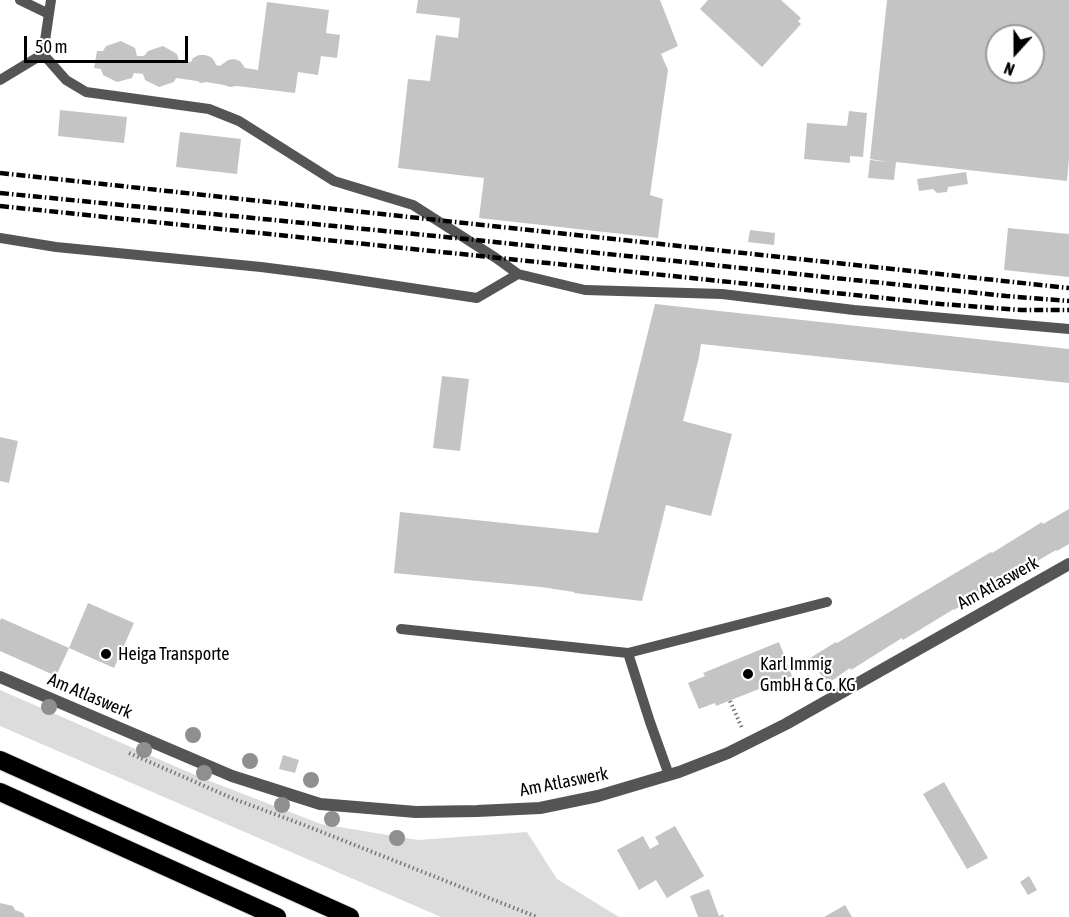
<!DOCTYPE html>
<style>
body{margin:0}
#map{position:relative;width:1069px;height:917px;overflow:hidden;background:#fff;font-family:"Asap Condensed",sans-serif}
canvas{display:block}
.north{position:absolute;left:985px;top:24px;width:60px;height:60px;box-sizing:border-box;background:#fff;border:2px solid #999;border-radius:50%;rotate:201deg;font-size:16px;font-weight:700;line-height:24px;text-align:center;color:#000}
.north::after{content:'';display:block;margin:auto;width:21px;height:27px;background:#000;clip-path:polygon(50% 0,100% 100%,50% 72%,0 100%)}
.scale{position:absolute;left:24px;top:36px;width:164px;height:27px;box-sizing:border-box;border:3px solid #000;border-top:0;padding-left:8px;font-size:18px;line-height:21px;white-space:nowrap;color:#000;-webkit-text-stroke:4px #fff;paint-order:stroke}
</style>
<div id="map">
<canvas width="1069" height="917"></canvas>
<div class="north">N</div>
<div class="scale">50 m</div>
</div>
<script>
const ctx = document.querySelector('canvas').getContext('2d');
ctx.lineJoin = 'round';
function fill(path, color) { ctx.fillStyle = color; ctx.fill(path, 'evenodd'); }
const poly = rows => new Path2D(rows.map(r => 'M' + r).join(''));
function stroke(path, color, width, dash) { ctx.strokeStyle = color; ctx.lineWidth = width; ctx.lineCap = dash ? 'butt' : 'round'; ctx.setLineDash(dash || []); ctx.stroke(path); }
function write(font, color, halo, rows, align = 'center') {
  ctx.font = font + ' "Asap Condensed",sans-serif'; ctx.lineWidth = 4.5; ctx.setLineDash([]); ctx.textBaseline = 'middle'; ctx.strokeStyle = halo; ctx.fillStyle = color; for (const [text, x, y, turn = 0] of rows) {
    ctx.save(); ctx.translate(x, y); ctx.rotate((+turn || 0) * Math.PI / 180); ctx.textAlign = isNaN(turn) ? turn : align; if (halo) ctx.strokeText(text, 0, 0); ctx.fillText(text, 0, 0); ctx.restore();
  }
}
fill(poly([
 [0,690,202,778,321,824,418,840,527,832,557,879,619,917,441,917,0,726]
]), '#dcdcdc');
fill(poly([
 [418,0,660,0,678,46,661,54,668,70,650,195,663,199,658,238,479,218,484,178,398,168,408,79,430,81,436,35,458,38,460,18,416,13],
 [708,0,781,0,801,18,798,21,801,24,762,67,700,9],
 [887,0,1069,0,1069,159,1067,181,896,162,894,180,868,178,870,160,889,162,870,159],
 [997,36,1033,36,1033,72,997,72],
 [267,2,329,10,326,33,340,35,337,58,321,56,318,75,298,72,295,93,237,86,230,87,224,85,206,82,201,83,197,81,176,78,174,82,159,87,145,80,143,74,134,73,132,78,117,82,103,75,101,69,94,68,97,51,103,51,106,46,121,41,135,48,137,56,144,56,148,51,163,46,177,54,179,61,191,62,193,58,199,55,205,55,211,57,215,62,216,65,220,66,228,60,234,59,240,61,245,68,258,70],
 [60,110,127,117,124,143,58,136],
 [849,111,867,113,863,157,850,156,850,163,804,159,807,123,847,126],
 [180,132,241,139,237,174,176,167],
 [966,172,968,184,948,187,947,192,937,193,933,189,919,191,917,179],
 [1008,228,1069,234,1069,277,1004,270],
 [750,230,775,233,774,245,748,242],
 [655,304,1069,349,1069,383,701,344,699,357,683,421,732,434,711,516,666,505,642,601,574,593,574,592,541,587,394,573,400,512,598,533],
 [442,376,469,379,460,451,433,448],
 [0,437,18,441,9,483,0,481],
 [1069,509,1069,544,1057,551,1056,550,954,610,954,609,903,640,902,638,851,670,850,668,827,684,810,658,836,642,837,643,991,552,992,553,1042,522,1043,524],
 [88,603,134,623,114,668,69,648],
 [1,618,69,648,56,676,0,651,0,621],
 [779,642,792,676,716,706,715,703,699,709,688,683,705,676,703,673],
 [283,755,299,760,295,773,279,769],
 [944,782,988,858,967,869,923,794],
 [675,826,704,876,667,898,656,880,639,890,617,850,643,836,650,849,659,844,655,837],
 [1029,876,1037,890,1028,895,1020,882],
 [709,889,719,916,723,914,724,917,698,917,690,896],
 [0,903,13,906,15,910,23,913,25,917,0,917],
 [845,905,852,917,824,917]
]), '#c4c4c4');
const highway = poly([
 [0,760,350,917],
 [0,792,277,917]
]);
stroke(highway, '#dbdbdb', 20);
stroke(poly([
 [730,701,742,728],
 [129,753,234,799,304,825,537,917]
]), '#777', 4, [1.5, 3]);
stroke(poly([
 [20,0,49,14],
 [43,54,51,0],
 [0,80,43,54,66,80,86,92,209,109,239,121,334,181,413,205,496,258,518,274,585,290,722,294,854,310,1069,329],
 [0,238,56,247,261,267,324,275,477,298,518,274],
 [401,629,628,653],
 [669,775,650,722,628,653,827,602]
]), '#555', 10);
stroke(poly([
 [0,677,232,776,320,804,416,812,477,811,540,808,598,796,679,772,728,753,786,724,1069,564]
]), '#555', 12);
stroke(highway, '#000', 18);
stroke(poly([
 [0,173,1069,288],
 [0,193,466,239,1006,296,1069,301],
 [0,206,941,304,1021,310,1069,310]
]), '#000', 4.5, [9, 3, 1.5, 3]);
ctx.fillStyle = '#8f8f8f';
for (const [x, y] of [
 [49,707],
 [193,735],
 [144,750],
 [250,761],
 [204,773],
 [311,780],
 [282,805],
 [332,819],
 [397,838]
]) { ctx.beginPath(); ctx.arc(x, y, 8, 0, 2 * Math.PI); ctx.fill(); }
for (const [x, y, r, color] of [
 [106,654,6,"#000"],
 [748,674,6,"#000"]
]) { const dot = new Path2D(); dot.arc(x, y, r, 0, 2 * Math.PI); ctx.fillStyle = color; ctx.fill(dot); stroke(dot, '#fff', 2); }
write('18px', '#000', '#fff', [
 ["Am Atlaswerk",998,583,-29],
 ["Am Atlaswerk",90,696,23],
 ["Am Atlaswerk",564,782,-11]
]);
write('18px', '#000', '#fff', [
 ["Heiga Transporte",118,654],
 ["Karl Immig",760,664],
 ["GmbH & Co. KG",760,685]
], 'left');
</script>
